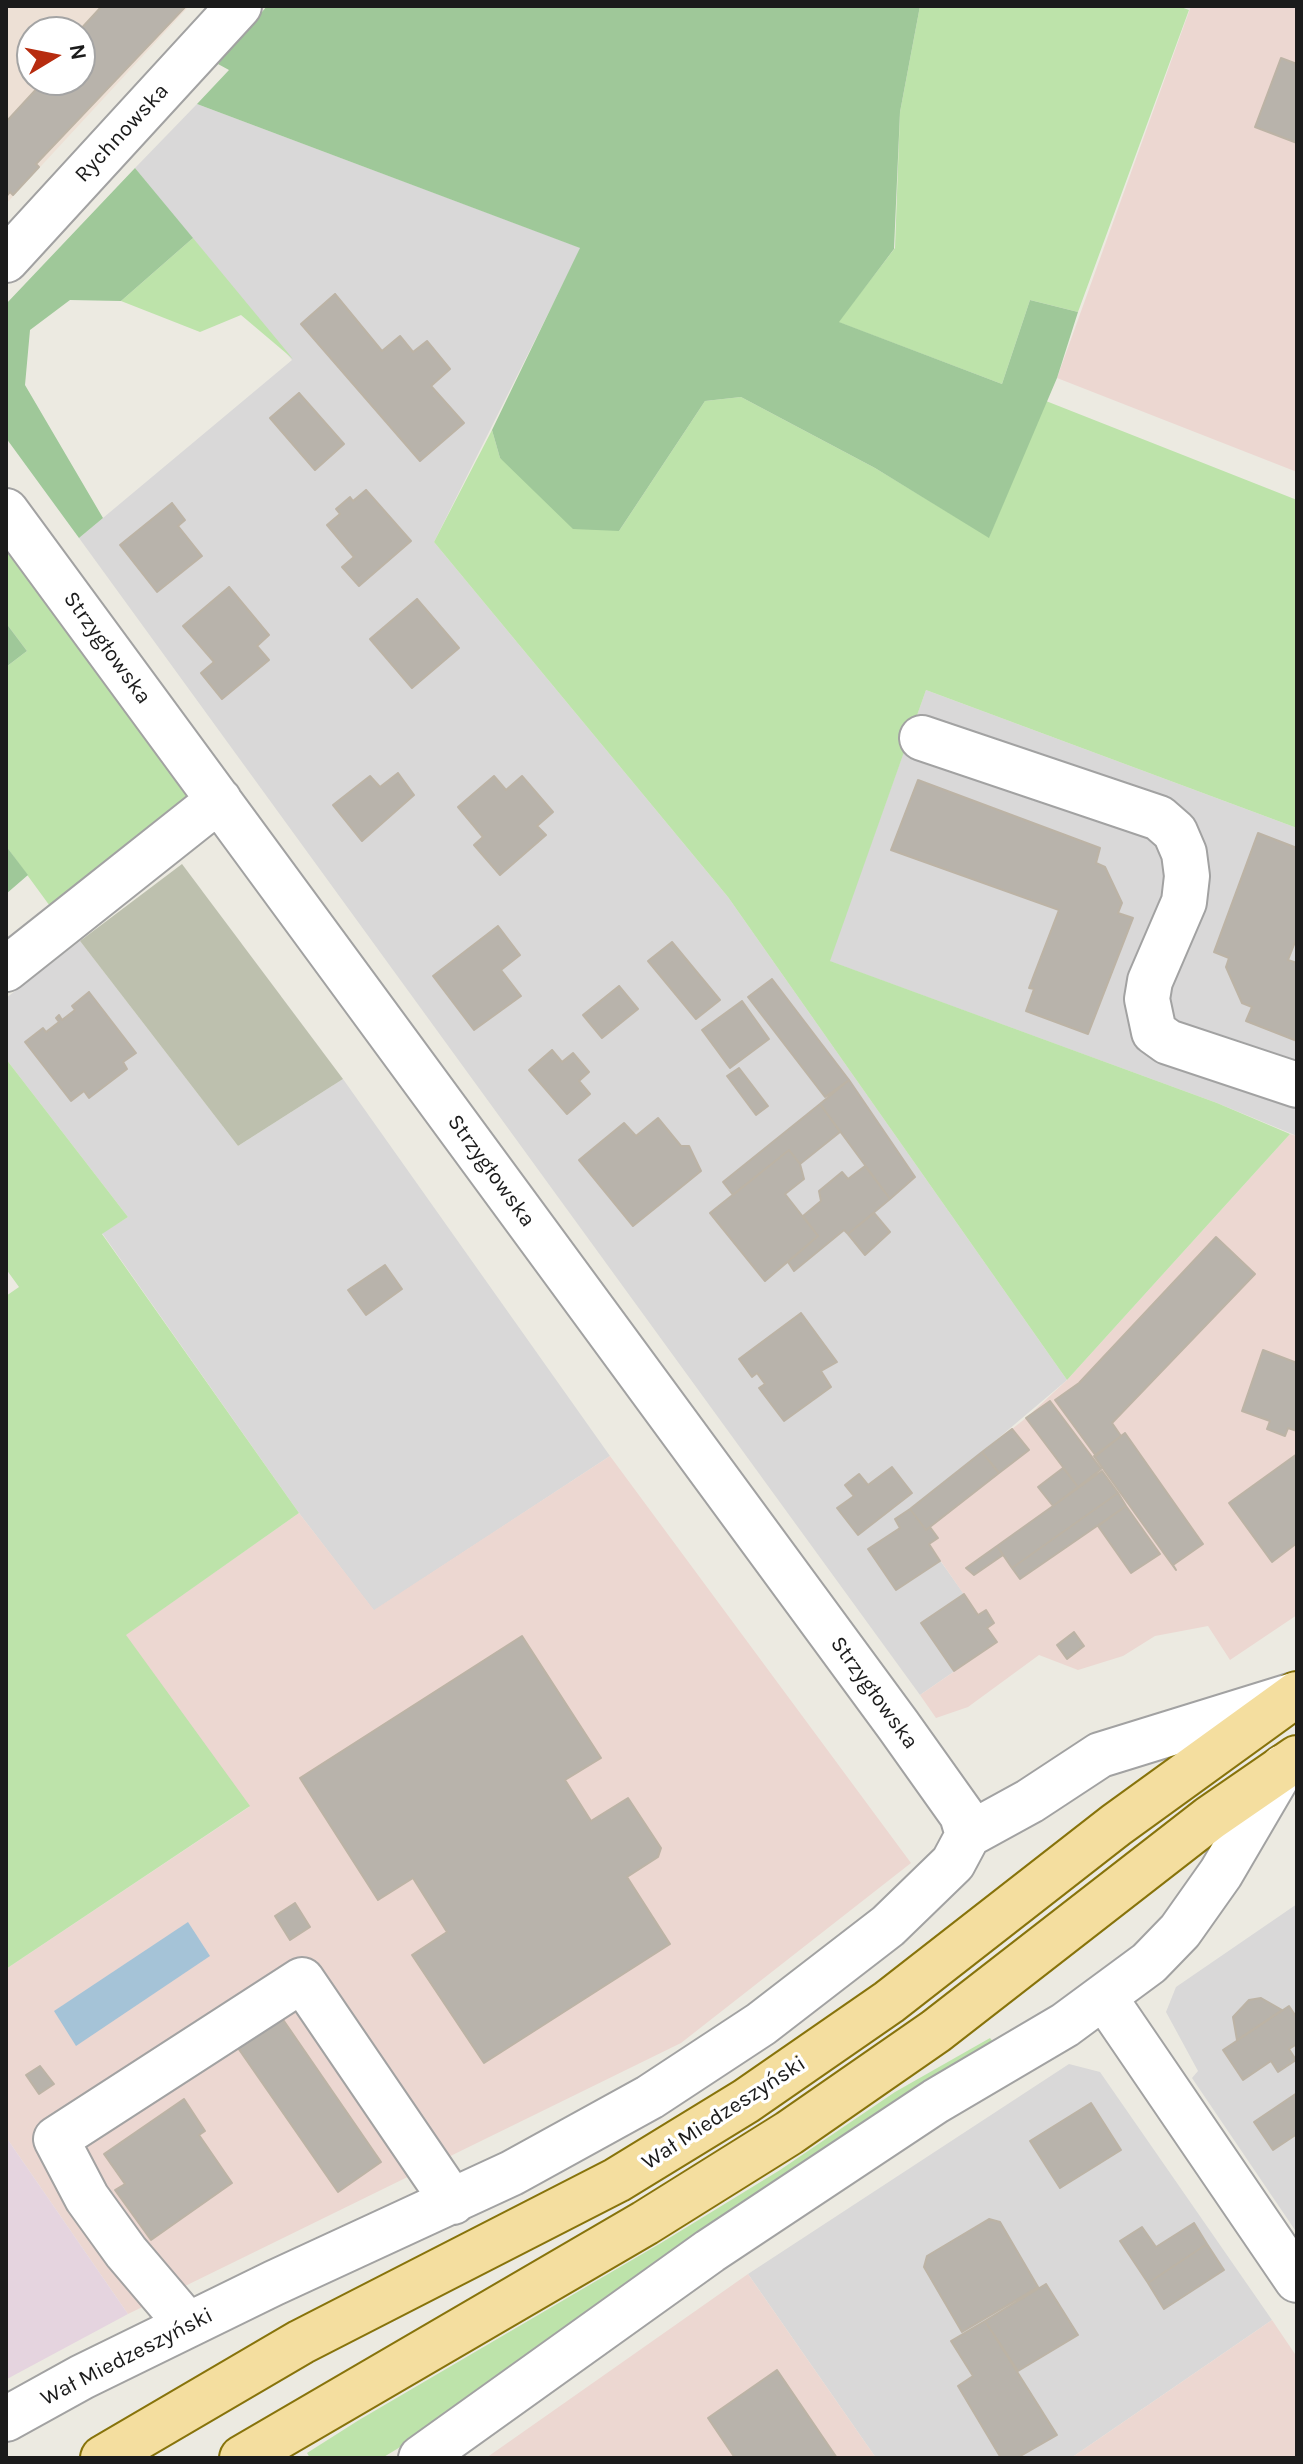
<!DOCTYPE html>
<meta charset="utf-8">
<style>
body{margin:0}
#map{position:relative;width:1303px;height:2464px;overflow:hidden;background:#eceae1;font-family:Karla,sans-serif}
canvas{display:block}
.frame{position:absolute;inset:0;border:8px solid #1b1b1b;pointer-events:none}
.north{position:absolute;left:16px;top:16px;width:80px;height:80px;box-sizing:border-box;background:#fff;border:2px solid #a4a4a4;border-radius:50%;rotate:80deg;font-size:22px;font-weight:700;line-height:32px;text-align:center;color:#1b1b1b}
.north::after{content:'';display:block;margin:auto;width:28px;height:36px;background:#b72c0f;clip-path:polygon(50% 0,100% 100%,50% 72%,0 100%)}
</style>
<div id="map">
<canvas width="1303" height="2464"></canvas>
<div class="frame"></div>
<div class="north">N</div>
</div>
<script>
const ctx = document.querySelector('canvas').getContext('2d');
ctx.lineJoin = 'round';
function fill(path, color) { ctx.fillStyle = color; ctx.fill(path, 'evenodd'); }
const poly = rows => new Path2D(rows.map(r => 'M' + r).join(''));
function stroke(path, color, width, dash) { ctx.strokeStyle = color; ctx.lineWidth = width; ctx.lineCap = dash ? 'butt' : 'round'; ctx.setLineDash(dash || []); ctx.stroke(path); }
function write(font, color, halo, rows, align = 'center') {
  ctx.font = font + ' Karla,sans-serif'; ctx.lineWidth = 7; ctx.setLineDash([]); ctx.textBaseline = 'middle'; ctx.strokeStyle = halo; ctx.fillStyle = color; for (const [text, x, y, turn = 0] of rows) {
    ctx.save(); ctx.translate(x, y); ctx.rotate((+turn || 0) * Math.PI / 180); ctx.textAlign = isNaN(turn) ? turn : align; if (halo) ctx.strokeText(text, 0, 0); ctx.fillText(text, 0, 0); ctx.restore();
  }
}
fill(poly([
 [197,104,581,248,434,542,728,897,1067,1380,982,1452,930,1527,938,1538,929,1545,964,1594,986,1610,994,1623,997,1642,920,1695,79,538,292,360,135,168],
 [926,690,1297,828,1297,1136,1217,1103,829,961],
 [80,941,238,1146,343,1079,610,1456,374,1611,299,1513,102,1233,128,1217,6,1059,6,998],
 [1297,1904,1297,2233,1192,2078,1198,2071,1166,2012,1176,1987],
 [1069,2064,1100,2072,1272,2320,1071,2458,876,2458,748,2274]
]), '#d9d8d8');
fill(poly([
 [1191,6,1297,6,1297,472,1057,378],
 [1290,1134,1297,1136,1297,1615,1230,1660,1208,1626,1155,1636,1123,1656,1078,1670,1039,1655,968,1707,936,1718,920,1695,997,1642,987,1628,994,1622,986,1611,978,1615,929,1544,938,1537,931,1527,926,1530,910,1509,1026,1418,1067,1380],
 [610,1456,911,1863,681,2043,128,2314,6,2137,6,1969,249,1807,125,1635,299,1513,374,1610],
 [748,2274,876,2458,486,2458],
 [1272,2320,1297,2357,1297,2458,1071,2458]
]), '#ecd7d1');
fill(poly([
 [6,2137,128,2314,7,2379,6,2378]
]), '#e5d4df');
fill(poly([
 [6,6,189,6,6,204],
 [32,32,80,32,80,80,32,80]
]), '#ede0d5');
fill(poly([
 [182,864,343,1079,238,1146,80,941]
]), '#bdc0ae');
fill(poly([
 [920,6,1178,6,1189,10,1078,312,1030,300,1002,384,838,322,895,248,900,112],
 [193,238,293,359,241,315,200,332,121,301],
 [741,397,875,468,989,537,1046,401,1297,500,1297,828,926,690,830,961,1217,1103,1290,1134,1067,1380,728,897,434,542,492,430,500,458,619,531,705,401],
 [6,529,197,798,55,913,6,846,6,667,27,651,6,623],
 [6,1059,128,1217,102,1234,299,1513,126,1635,250,1806,6,1969,6,1296,19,1287,6,1269],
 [990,2038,994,2043,678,2246,492,2384,397,2449,382,2458,310,2458,307,2453,359,2420,661,2243,780,2170,895,2092]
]), '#bde3aa');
fill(poly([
 [267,6,920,6,900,112,894,249,839,322,1002,384,1030,300,1078,312,1057,378,989,538,875,468,741,397,705,401,619,531,573,529,500,458,492,430,580,248,197,104,229,70,218,64],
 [135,168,193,238,121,301,70,300,30,330,25,385,103,518,79,538,6,438,6,304],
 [6,623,27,651,6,667],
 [6,846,28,875,6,894]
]), '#9fc899');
fill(poly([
 [188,1922,210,1956,76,2046,54,2011]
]), '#a5c3d7');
const building = poly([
 [102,6,186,6,36,164,39,167,13,195,10,192,6,197,6,122,41,84,37,80,80,80,78,32,102,6],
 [1281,58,1297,64,1297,143,1255,127,1281,58],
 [335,294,382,351,400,336,413,352,427,341,450,369,431,386,464,423,420,461,301,324,335,294],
 [299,393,344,444,315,470,270,418,299,393],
 [366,490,411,541,359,586,342,567,354,557,327,525,340,514,336,509,350,497,353,501,366,490],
 [172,503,185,520,178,526,202,556,157,592,120,545,172,503],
 [229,587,269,635,257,646,269,660,222,699,201,673,214,662,183,626,229,587],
 [417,599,459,648,412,688,370,639,417,599],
 [398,773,414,795,362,841,333,805,370,776,380,787,398,773],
 [494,776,506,790,522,776,553,812,537,826,546,835,500,875,474,845,483,837,458,807,494,776],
 [918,780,1100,848,1096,863,1105,867,1122,903,1118,913,1133,918,1088,1034,1026,1011,1034,989,1029,988,1059,910,891,850,918,780],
 [1258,833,1297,848,1297,937,1288,960,1297,963,1297,1041,1246,1021,1252,1007,1242,1003,1226,967,1229,958,1214,952,1258,833],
 [498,926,520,955,501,970,521,996,474,1030,433,976,498,926],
 [672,942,720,1000,696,1019,648,961,672,942],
 [772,979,849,1080,825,1097,748,997,772,979],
 [619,986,638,1009,602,1038,583,1015,619,986],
 [89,992,136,1053,123,1062,127,1069,89,1098,84,1091,71,1101,25,1042,43,1028,46,1032,59,1022,56,1018,59,1015,62,1020,75,1010,72,1006,89,992],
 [742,1001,769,1039,730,1068,702,1030,742,1001],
 [552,1050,562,1062,573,1053,589,1072,579,1081,590,1094,567,1114,529,1070,552,1050],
 [739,1068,768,1106,756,1115,727,1076,739,1068],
 [849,1080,915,1177,890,1199,820,1104,849,1080],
 [820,1104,840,1132,800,1164,789,1150,733,1195,723,1182,820,1104],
 [658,1118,681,1146,689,1146,701,1171,633,1226,579,1160,624,1123,636,1136,658,1118],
 [789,1150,800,1164,804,1179,785,1194,818,1236,765,1281,710,1213,789,1150],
 [865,1166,890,1199,848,1234,844,1230,794,1271,788,1262,818,1236,803,1216,821,1201,819,1191,842,1172,848,1179,865,1166],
 [874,1213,890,1232,865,1255,848,1234,874,1213],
 [1216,1237,1255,1274,1112,1423,1121,1436,1096,1456,1055,1400,1079,1383,1216,1237],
 [385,1265,402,1289,366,1315,348,1290,385,1265],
 [801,1313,837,1362,821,1371,831,1387,784,1421,759,1388,765,1384,757,1373,752,1377,739,1359,801,1313],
 [1263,1350,1297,1363,1297,1431,1288,1428,1285,1436,1267,1429,1270,1421,1242,1411,1263,1350],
 [1050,1401,1101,1469,1078,1487,1026,1418,1050,1401],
 [1012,1429,1029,1450,999,1473,982,1452,1012,1429],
 [1125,1433,1203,1544,1173,1565,1176,1570,1094,1456,1125,1433],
 [982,1452,999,1473,926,1530,910,1509,982,1452],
 [1297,1454,1297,1543,1272,1562,1229,1503,1297,1454],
 [892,1467,912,1493,858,1535,837,1508,854,1496,845,1485,859,1474,868,1485,892,1467],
 [1063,1468,1078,1487,1053,1506,1038,1487,1063,1468],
 [1102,1471,1118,1493,1012,1568,997,1546,1102,1471],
 [1118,1493,1126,1506,1020,1579,1012,1568,1118,1493],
 [1126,1506,1160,1554,1131,1573,1098,1526,1126,1506],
 [910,1509,926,1530,930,1527,938,1538,929,1544,940,1561,896,1590,868,1549,900,1528,895,1519,910,1509],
 [997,1546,1003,1555,974,1575,966,1568,997,1546],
 [964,1594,978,1615,986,1610,994,1623,987,1628,997,1642,954,1671,921,1623,964,1594],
 [1074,1632,1084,1646,1067,1659,1057,1645,1074,1632],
 [522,1636,601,1758,565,1780,591,1821,628,1798,661,1848,658,1857,627,1877,670,1944,484,2063,412,1955,447,1932,413,1878,378,1900,300,1778,522,1636],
 [295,1903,310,1927,290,1940,275,1916,295,1903],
 [264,1992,381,2162,338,2192,220,2022,264,1992],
 [1261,1998,1282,2010,1237,2040,1233,2017,1249,2000,1261,1998],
 [1289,2006,1297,2018,1297,2044,1289,2049,1296,2060,1278,2072,1271,2061,1243,2080,1223,2050,1289,2006],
 [40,2066,54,2084,39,2094,26,2075,40,2066],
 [1297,2093,1297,2134,1273,2150,1254,2122,1297,2093],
 [184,2099,205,2131,199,2135,232,2183,151,2240,115,2190,125,2184,104,2154,184,2099],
 [1091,2103,1121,2150,1060,2188,1030,2141,1091,2103],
 [989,2219,1000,2222,1038,2287,962,2332,924,2267,927,2256,989,2219],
 [1194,2223,1207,2244,1148,2283,1120,2241,1142,2227,1156,2247,1194,2223],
 [1207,2244,1224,2270,1164,2309,1148,2283,1207,2244],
 [1046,2284,1078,2335,1018,2371,985,2321,1046,2284],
 [985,2321,1057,2435,1017,2458,1001,2458,958,2386,973,2376,951,2341,985,2321],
 [777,2370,837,2458,735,2458,708,2418,777,2370]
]);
fill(building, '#b8b3ab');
stroke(building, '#bcb3a5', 2);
const minor = poly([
 [6,260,239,6],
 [6,511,898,1725,962,1815,968,1835],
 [922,738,1159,818,1175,832,1184,853,1187,876,1184,902,1150,981,1147,999,1154,1032,1168,1042,1297,1085],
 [6,969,219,800],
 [968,1835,1030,1801,1100,1755,1294,1695],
 [1104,1997,1297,2280],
 [188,2325,126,2252,87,2198,56,2139,302,1980,453,2202],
 [6,2419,82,2377,274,2283,512,2173,650,2097,761,2024,888,1926,953,1863,968,1835],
 [421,2458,710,2251,936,2101,1065,2025,1149,1963,1180,1931,1221,1873,1283,1767]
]);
const major = poly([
 [103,2458,301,2342,617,2180,746,2101,889,2002,1116,1825,1297,1694],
 [242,2458,645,2223,789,2133,936,2031,1210,1818,1297,1758]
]);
stroke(minor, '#a2a2a2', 48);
stroke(major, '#87730b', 48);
stroke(minor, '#fff', 44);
stroke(major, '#f4de9f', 44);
write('22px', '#1b1b1b', '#fff', [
 ["Rychnowska",122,133,-47],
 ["Strzygłowska",107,648,54],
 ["Strzygłowska",491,1171,54],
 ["Strzygłowska",874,1693,54],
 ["Wał Miedzeszyński",724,2113,-33],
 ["Wał Miedzeszyński",127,2357,-27]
]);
</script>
